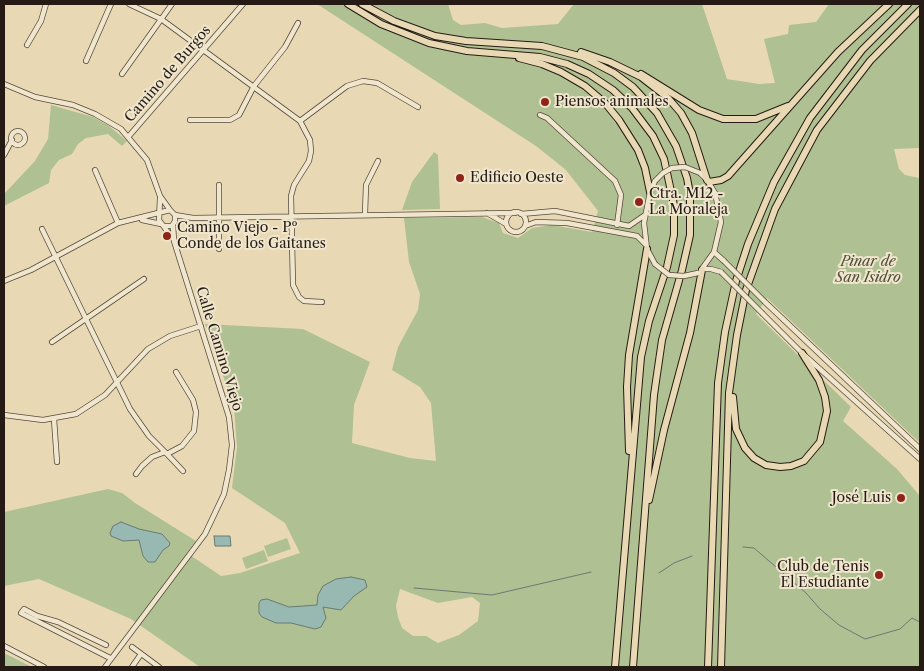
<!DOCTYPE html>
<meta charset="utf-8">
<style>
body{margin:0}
#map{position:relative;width:924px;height:671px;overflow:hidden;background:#e8d9b4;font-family:"Libre Caslon Text",serif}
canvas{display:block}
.frame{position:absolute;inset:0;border:5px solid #261b14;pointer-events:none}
</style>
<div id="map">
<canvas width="924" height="671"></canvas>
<div class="frame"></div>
</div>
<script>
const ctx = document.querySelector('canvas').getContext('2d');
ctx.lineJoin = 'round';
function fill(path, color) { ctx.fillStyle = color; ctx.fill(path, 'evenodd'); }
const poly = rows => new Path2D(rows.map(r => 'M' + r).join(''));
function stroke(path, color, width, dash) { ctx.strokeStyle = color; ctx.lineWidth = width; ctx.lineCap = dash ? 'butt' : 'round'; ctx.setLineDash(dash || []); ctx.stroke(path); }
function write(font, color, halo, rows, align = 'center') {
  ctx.font = font + ' "Libre Caslon Text",serif'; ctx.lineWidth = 4; ctx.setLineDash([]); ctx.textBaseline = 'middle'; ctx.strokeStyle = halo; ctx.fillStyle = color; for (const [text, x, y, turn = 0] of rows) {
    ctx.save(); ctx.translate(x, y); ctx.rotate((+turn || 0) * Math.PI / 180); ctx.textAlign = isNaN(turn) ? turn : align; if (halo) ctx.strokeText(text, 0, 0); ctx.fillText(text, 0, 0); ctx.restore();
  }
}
fill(poly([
 [317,4,448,4,453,20,461,25,485,23,502,28,558,24,574,4,702,4,727,79,759,84,775,83,764,39,788,34,789,25,816,22,829,4,920,4,920,148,894,149,899,169,905,175,920,178,920,443,767,298,756,314,851,407,843,421,897,469,919,495,920,667,200,667,131,619,39,579,4,586,4,512,108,489,122,493,135,503,196,541,187,553,221,576,240,573,300,553,285,523,232,488,237,447,234,407,205,324,303,329,370,362,354,405,352,443,410,458,436,461,431,403,420,387,392,370,398,347,418,310,420,294,409,262,404,218,482,217,499,223,503,233,518,238,532,228,552,225,592,232,598,211,566,170,536,146],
 [400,589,438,603,472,597,480,603,478,621,459,635,438,643,426,636,413,636,402,628,398,617,396,606],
 [51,105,93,117,109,126,127,141,122,146,108,134,86,138,78,144,72,154,59,160,51,170,49,183,4,206,4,194,35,161,48,139],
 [434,152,438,155,440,209,402,210,412,182],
 [287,538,291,549,268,557,264,546],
 [264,550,268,561,246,569,242,558],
 [4,653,32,667,4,667]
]), '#afc092');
const water = poly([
 [121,522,139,529,162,534,170,543,169,546,163,550,155,562,148,562,143,556,139,540,123,541,111,536,110,533,113,526,121,522],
 [214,536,230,536,231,546,215,546,214,536],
 [351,577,365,580,367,587,354,596,341,610,323,607,326,618,321,627,315,629,291,623,276,623,262,617,259,613,259,603,261,600,267,599,289,607,317,605,318,595,323,586,336,579,351,577]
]);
fill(water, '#98b9b2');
stroke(water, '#6a7a73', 1);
stroke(poly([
 [743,547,754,548,806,593,820,609,839,625,865,639,900,629,912,618,920,622],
 [659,573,674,563,692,556],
 [414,588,492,595,591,572]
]), '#6a7a73', 1);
const minor = poly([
 [129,4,161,19,300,121,310,140,311,151,309,161,294,185,291,196,293,285,299,297,304,301,322,302],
 [27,45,41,21,46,4],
 [86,61,111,4],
 [122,74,172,4],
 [4,84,35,97,73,105,95,114,121,129,147,160,160,196,170,210],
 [540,115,547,118,615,181,621,195,617,225],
 [190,120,230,120,239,115,254,86,285,47,298,23],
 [300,121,347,86,363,81,377,83,418,107],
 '11 138a7 7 0 1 1 14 0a7 7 0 1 1-14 0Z',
 [129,136,243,4],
 [4,155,12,140],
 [95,170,118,223],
 [700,173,707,180,715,193,721,222,714,252,701,270],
 [219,185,219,249],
 [160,198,159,220,172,238],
 '506 222a10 10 0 1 1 20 0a10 10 0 1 1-20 0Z',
 [487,213,506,224],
 [365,214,366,185,378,161],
 [521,214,555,211,629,226,645,215],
 [175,215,193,218,515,213],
 [142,220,161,224],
 [525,226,536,222,567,223,637,236,646,245],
 [42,229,130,409,149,436,165,452],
 [714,252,724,261],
 [655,264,647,249,644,223,650,192,655,181],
 [703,269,711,269,721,272],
 [4,281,31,270,118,223,170,210,175,215,175,221,172,226,164,226],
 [765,302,920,449],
 [763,314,802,353,920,459],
 [52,342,144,279],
 [4,415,43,420,76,414,105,395,148,349,170,336,201,326],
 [54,419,57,462],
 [167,454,183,471],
 [136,474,142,466,152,457,165,452,167,454,182,446,194,431,196,412,193,400,176,372],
 [106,645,58,622,37,616,24,609,21,613,110,658],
 [4,646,44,667],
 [132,647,159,667],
 [105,667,205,534,224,494,229,470,232,445,229,417,174,241,173,225],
 [132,667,141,654]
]);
const highway = poly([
 [348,4,381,24,429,43,467,51,540,57,567,64,589,74,613,90,632,108,653,136,664,159,674,205,674,235,667,267,649,321,641,357,615,667],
 [362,4,394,21,435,36,466,41,542,46,583,57,614,73,633,87,657,113,676,146,687,178,690,194,690,235,682,270,662,340,654,395,633,667],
 [581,52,610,62,641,77,668,98,681,113,692,133,707,180],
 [519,58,542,64,561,72,585,86,605,103,619,120,638,150,645,168,650,192],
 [641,74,699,110,723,119,756,119,788,106],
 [709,182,721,180,728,176,838,52,889,4],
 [733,397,736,429,745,448,754,458,766,465,780,467,791,466,804,461,820,442,827,411,825,397,819,380,802,353],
 [629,451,627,387,629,355,647,249],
 [649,500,664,430,690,333,702,270],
 [708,667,718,383,725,332,736,281,748,244,774,182,810,118,862,50,908,4],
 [721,667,729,393,737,335,746,290,775,209,817,130,870,61,920,10]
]);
stroke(minor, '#564a3c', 6);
stroke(highway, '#261b14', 8);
stroke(minor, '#f0e6ce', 4.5);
stroke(highway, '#e8d9b4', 6);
const minorBridge = poly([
 [655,181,663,173,672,168,685,167,700,173],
 [724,261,765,302],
 [655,264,669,275,684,276,698,273],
 [721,272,763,314]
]);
stroke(minorBridge, '#564a3c', 6, []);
stroke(minorBridge, '#f0e6ce', 4.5);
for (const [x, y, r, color] of [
 [545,102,5,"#8f2418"],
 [460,178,5,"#8f2418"],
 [639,202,5,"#8f2418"],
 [167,236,5,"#8f2418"],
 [901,498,5,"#8f2418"],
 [879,575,5,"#8f2418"]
]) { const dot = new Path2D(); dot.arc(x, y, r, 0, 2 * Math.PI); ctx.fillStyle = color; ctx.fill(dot); stroke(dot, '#f0e6ce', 2); }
write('14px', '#261b14', '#f0e6ce', [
 ["Camino de Burgos",168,74,-49],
 ["Calle Camino Viejo",219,349,73]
]);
write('14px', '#261b14', '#f0e6ce', [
 ["Piensos animales",555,102],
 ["Edificio Oeste",470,178],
 ["Ctra. M12 -",649,194],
 ["La Moraleja",649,210],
 ["Camino Viejo - Pº",177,228],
 ["Conde de los Gaitanes",177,244],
 ["José Luis",891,498,"right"],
 ["Club de Tenis",869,567,"right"],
 ["El Estudiante",869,583,"right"]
], 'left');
write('italic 14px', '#4f4d3a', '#f0e6ce', [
 ["Pinar de",868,262],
 ["San Isidro",868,278]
]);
</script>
